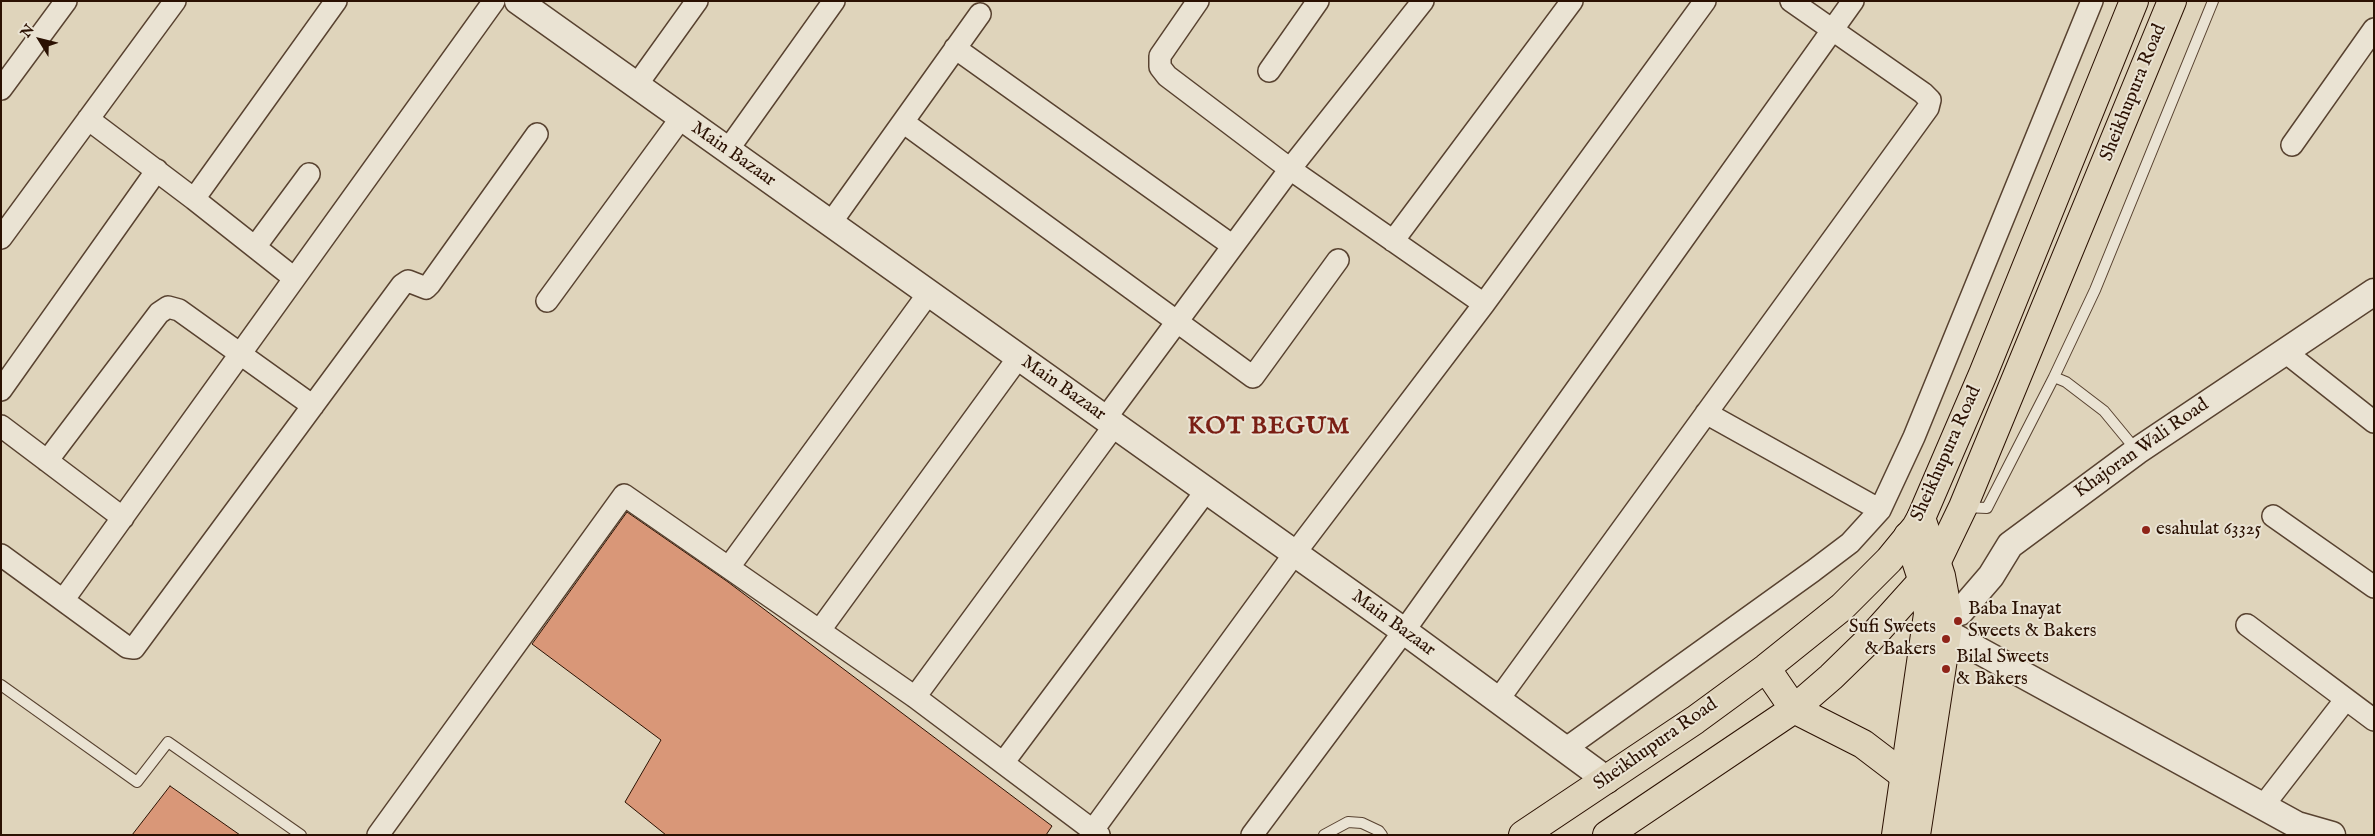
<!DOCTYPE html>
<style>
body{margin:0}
#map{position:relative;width:2375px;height:836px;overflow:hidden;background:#dfd4bb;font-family:"IM FELL English",serif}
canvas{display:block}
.frame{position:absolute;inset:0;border:2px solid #2b1102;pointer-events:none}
.north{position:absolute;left:15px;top:15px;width:50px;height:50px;-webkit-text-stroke:4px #eae3d3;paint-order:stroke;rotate:306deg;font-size:14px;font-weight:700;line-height:20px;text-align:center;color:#2b1102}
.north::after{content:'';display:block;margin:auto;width:18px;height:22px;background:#2b1102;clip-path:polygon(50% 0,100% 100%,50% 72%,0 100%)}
</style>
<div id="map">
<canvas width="2375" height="836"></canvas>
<div class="frame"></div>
<div class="north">N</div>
</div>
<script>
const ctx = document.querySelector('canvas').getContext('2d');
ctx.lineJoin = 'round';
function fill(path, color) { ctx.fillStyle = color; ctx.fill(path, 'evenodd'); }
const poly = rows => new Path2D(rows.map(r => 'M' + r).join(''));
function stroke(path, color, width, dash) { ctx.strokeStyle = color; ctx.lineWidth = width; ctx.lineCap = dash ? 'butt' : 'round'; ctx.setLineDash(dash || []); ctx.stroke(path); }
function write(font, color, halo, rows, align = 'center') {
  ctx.font = font + ' "IM FELL English",serif'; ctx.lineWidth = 4; ctx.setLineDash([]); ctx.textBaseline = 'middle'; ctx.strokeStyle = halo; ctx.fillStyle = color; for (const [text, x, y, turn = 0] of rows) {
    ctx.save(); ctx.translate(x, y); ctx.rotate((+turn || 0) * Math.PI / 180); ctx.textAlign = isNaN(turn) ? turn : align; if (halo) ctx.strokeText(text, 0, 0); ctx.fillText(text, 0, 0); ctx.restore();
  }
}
const building = poly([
 [627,512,728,582,1052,826,1046,835,666,835,625,802,661,740,532,644,627,512],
 [170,786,240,835,132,835,170,786]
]);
fill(building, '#d99778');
stroke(building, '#2b1102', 1);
const service = poly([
 [2054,377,2095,290,2213,1],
 [1964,507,1987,508,2054,377,2066,382,2104,411,2137,451],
 [1,685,137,782,168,742,301,835],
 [1324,835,1348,822,1362,823,1379,831,1382,835]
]);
const minor = poly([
 [1198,1,1160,56,1160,67,1167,76,1290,169,1484,304],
 [955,48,1233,246],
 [1269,71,1318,1],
 [636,86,697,1],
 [1,89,66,1],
 [88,119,194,199,294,278],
 [903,122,1253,377,1338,260],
 [2292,145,2374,29],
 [727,151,834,1],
 [194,199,336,1],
 [830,224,980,14],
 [1,238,175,1],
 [1393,241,1572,1],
 [255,247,309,174],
 [547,301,681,118],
 [2284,351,2374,422],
 [1,390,157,170],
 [1706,413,1880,510],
 [1105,419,1290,169,1423,1],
 [1,426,123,518],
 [47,461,159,313,168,307,179,310,313,406],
 [2273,516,2374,587],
 [1,555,127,647,134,648,402,285,408,281,426,288,430,284,537,134],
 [729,567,928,294],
 [64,599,494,1],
 [2247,625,2374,720],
 [820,630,1018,358],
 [915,697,1114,426],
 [1498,700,1928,108,1930,100,1923,93,1791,1],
 [1565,749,1813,571,1850,543,1880,510,1914,437,2092,1],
 [1003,763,1206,491],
 [2263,806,2346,699],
 [1093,830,1295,553,1484,304,1705,1],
 [378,835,624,495,915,697,1099,835],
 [1252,835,1404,631,1853,1]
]);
const tertiary = poly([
 [518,1,1404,631,1607,780],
 [1928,614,1960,612,1991,576,2010,545,2137,451,2374,292],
 [1926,632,1947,633,2297,825,2332,835]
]);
const primary = poly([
 [1896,835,1928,614,1926,591,1908,536],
 [1916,835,1947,633,1948,614,1941,576,1921,518]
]);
const trunk = poly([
 [1766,668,1794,709,1863,744,1905,776],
 [1523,835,1695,720,1766,668,1842,607,1889,560,1916,527,1921,518,1983,374,2134,1],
 [1607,835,1794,709,1831,677,1869,640,1923,580,1937,561,1963,507,2172,1]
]);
stroke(service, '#584230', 12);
stroke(minor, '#584230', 24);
stroke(tertiary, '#584230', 29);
stroke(primary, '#2b1102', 30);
stroke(trunk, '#2b1102', 30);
stroke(service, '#eae3d3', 10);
stroke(minor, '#eae3d3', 21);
stroke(tertiary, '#eae3d3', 26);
stroke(primary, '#dfd4bb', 28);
stroke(trunk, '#dfd4bb', 28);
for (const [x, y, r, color] of [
 [2146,530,5,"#8f2418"],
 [1958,621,5,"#8f2418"],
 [1946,639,5,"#8f2418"],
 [1946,669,5,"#8f2418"]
]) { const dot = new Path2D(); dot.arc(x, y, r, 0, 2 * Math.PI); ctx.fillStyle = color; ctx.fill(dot); stroke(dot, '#eae3d3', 2); }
write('19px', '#2b1102', '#eae3d3', [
 ["Sheikhupura Road",2134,93,-68],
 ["Main Bazaar",733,155,35],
 ["Main Bazaar",1063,389,35],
 ["Khajoran Wali Road",2142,449,-35],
 ["Sheikhupura Road",1947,454,-66],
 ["Main Bazaar",1393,624,36],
 ["Sheikhupura Road",1656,745,-35]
]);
write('19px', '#2b1102', '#eae3d3', [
 ["esahulat 63325",2156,530],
 ["Baba Inayat",1968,610],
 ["Sweets & Bakers",1968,632],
 ["Sufi Sweets",1936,628,"right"],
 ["& Bakers",1936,650,"right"],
 ["Bilal Sweets",1956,658],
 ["& Bakers",1956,680]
], 'left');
ctx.letterSpacing = '1px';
write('bold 24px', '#7a1f14', '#eae3d3', [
 ["KOT BEGUM",1269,428]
]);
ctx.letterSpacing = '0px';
</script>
